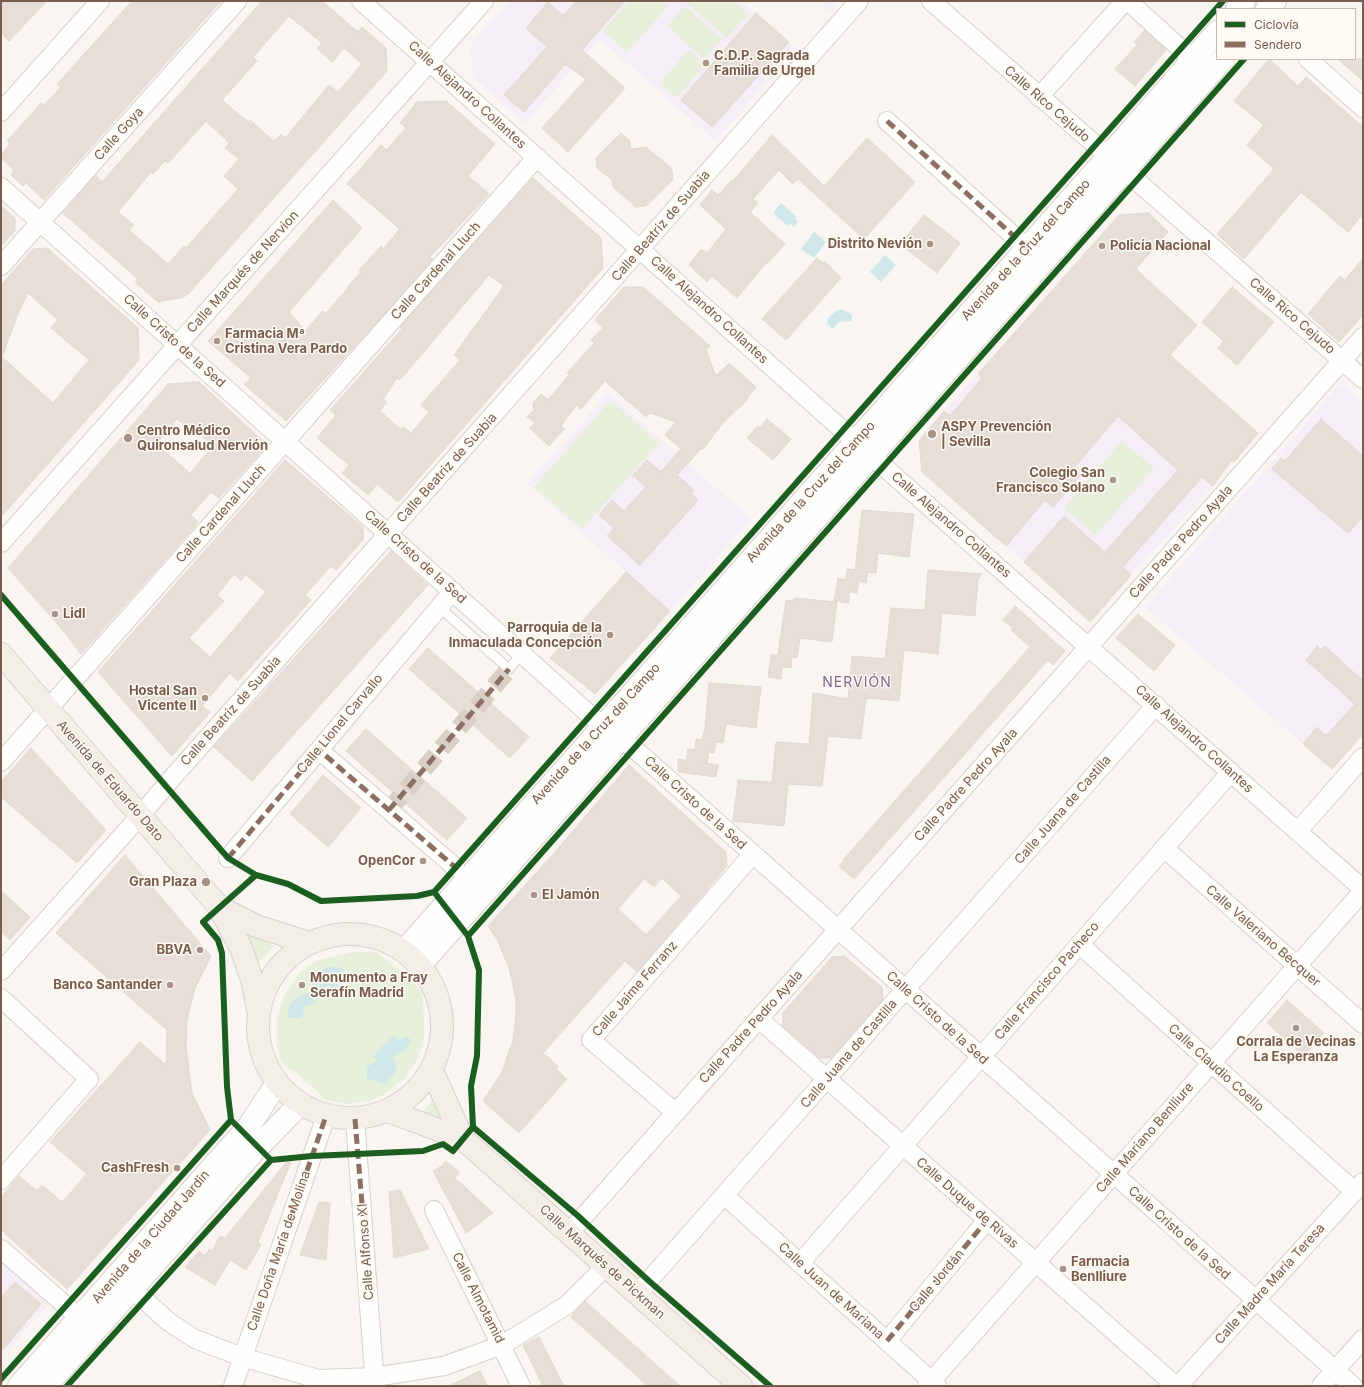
<!DOCTYPE html>
<meta charset="utf-8">
<style>
body{margin:0}
#map{position:relative;width:1364px;height:1387px;overflow:hidden;background:#f9f5f0;font-family:Inter,sans-serif}
canvas{display:block}
.frame{position:absolute;inset:0;border:2px solid #7a5c4d;pointer-events:none}
.legend{position:absolute;left:1216px;top:8px;width:140px;height:52px;box-sizing:border-box;background:#fffaf3;border:1px solid #cabbb1;margin:0;padding:5px 7px;list-style:none;font-size:12px;color:#7a5c4d}
.legend li{display:flex;align-items:center;gap:8px;height:20px}
.legend b{width:20px;border:1px solid #cabbb1}
</style>
<div id="map">
<canvas width="1364" height="1387"></canvas>
<div class="frame"></div>
<ul class="legend">
<li><b style="height:5px;background:#1b5e20"></b>Ciclovía</li>
<li><b style="height:5px;background:#8d6e63"></b>Sendero</li>
</ul>
</div>
<script>
const ctx = document.querySelector('canvas').getContext('2d');
ctx.lineJoin = 'round';
function fill(path, color) { ctx.fillStyle = color; ctx.fill(path, 'evenodd'); }
const poly = rows => new Path2D(rows.map(r => 'M' + r).join(''));
function stroke(path, color, width, dash) { ctx.strokeStyle = color; ctx.lineWidth = width; ctx.lineCap = dash ? 'butt' : 'round'; ctx.setLineDash(dash || []); ctx.stroke(path); }
function write(font, color, halo, rows, align = 'center') {
  ctx.font = font + ' Inter,sans-serif'; ctx.lineWidth = 3; ctx.setLineDash([]); ctx.textBaseline = 'middle'; ctx.strokeStyle = halo; ctx.fillStyle = color; for (const [text, x, y, turn = 0] of rows) {
    ctx.save(); ctx.translate(x, y); ctx.rotate((+turn || 0) * Math.PI / 180); ctx.textAlign = isNaN(turn) ? turn : align; if (halo) ctx.strokeText(text, 0, 0); ctx.fillText(text, 0, 0); ctx.restore();
  }
}
fill(poly([
 [509,1,742,1,796,49,715,141,600,39,525,123,473,77,470,45],
 [818,1,839,1,830,11],
 [978,374,1078,463,1124,409,1213,486,1131,575,1064,516,1024,562,1006,546,1014,474,944,411],
 [1341,383,1363,403,1363,734,1332,769,1145,607],
 [608,393,751,519,670,611,527,484],
 [1,1262,49,1304,1,1358]
]), '#f6eef6');
fill(poly([
 [629,1,662,1,668,6,627,53,603,31],
 [684,1,733,1,748,14,727,38],
 [685,6,722,39,704,59,667,26],
 [689,50,705,65,676,98,659,83],
 [611,400,659,443,582,529,534,487],
 [1122,441,1154,468,1096,535,1064,508],
 [243,930,272,945,273,947,260,962,257,961],
 [352,952,376,952,400,971,422,992,424,1019,424,1036,418,1058,404,1079,385,1094,372,1100,348,1104,326,1100,307,1082,303,1082,302,1077,282,1063,277,1046,277,1020,284,996,299,974,309,965,319,960],
 [435,1098,454,1130,421,1113]
]), '#e7f0db');
fill(poly([
 [781,203,797,217,795,219,798,222,794,227,790,224,788,226,773,213],
 [814,232,826,242,814,258,801,249],
 [885,255,896,265,881,282,870,272],
 [841,309,850,313,852,317,851,321,839,322,833,329,831,328,827,323,828,318,836,311],
 [330,967,343,968,345,978,331,996,320,997,311,1005,305,1006,302,1018,291,1018,288,1017,288,1009,294,999,314,990,315,984,313,981,315,975,325,968],
 [394,1035,400,1040,406,1036,410,1039,410,1044,405,1050,392,1058,396,1064,395,1073,386,1083,381,1084,374,1080,367,1081,367,1067,377,1060,374,1057,376,1053]
]), '#d0e8ea');
const building = poly([
 [1,1,47,1,9,41,1,33,1,1],
 [132,1,221,1,44,200,26,183,23,186,11,175,14,170,1,158,1,155,10,144,7,141,41,103,44,105,61,87,57,84,132,1],
 [262,1,322,1,358,32,362,27,386,48,387,71,190,292,184,297,158,302,135,282,138,279,63,213,96,175,102,182,262,1],
 [289,16,322,43,317,48,332,62,344,48,362,64,338,92,329,85,285,138,281,134,274,141,250,120,248,122,222,100,257,61,253,57,289,16],
 [206,121,229,143,225,148,239,159,224,176,238,189,186,248,184,246,168,264,129,230,134,225,118,212,151,172,153,174,165,161,168,163,206,121],
 [576,1,625,1,582,50,625,88,568,152,542,128,586,79,565,64,524,112,504,95,547,47,526,28,548,2,563,16,576,1],
 [756,13,789,42,712,127,681,100,756,13],
 [1145,30,1166,50,1135,86,1115,69,1137,45,1134,42,1145,30],
 [1269,59,1298,86,1306,77,1363,127,1363,214,1348,232,1301,192,1244,259,1217,234,1274,169,1247,145,1264,125,1234,101,1269,59],
 [1338,59,1363,59,1363,81,1338,59],
 [446,101,495,144,468,176,489,194,430,257,433,259,385,313,286,421,244,384,251,378,208,341,333,200,362,228,289,312,305,331,323,311,326,313,349,287,348,286,361,272,359,270,381,246,383,249,400,229,347,184,381,145,386,150,406,128,400,123,417,102,446,101],
 [621,133,630,141,631,149,646,147,672,169,673,180,646,206,636,207,613,187,612,180,597,168,596,158,621,133],
 [772,135,824,186,867,138,915,182,864,239,798,179,793,184,779,170,753,199,758,203,750,212,785,244,767,264,766,263,737,298,712,276,707,282,689,265,701,249,707,253,726,229,700,205,712,190,718,195,731,181,732,182,772,135],
 [533,178,601,238,603,268,398,502,377,484,368,495,342,473,349,465,317,438,336,415,330,410,402,329,400,327,533,178],
 [489,275,504,286,454,355,460,360,421,405,429,412,411,433,403,427,401,430,380,411,387,402,383,399,397,378,400,380,489,275],
 [1,206,15,218,15,231,1,246,1,206],
 [1149,213,1168,232,1136,269,1197,325,1170,355,1258,433,1234,462,1232,460,1213,486,1202,477,1123,567,1131,575,1090,622,1024,562,1064,516,1105,552,1178,470,1118,416,1073,469,1081,475,1053,507,1045,500,1006,546,922,472,919,441,944,411,950,416,982,378,978,374,1119,215,1149,213],
 [924,215,960,243,937,273,900,244,924,215],
 [47,248,138,328,139,360,1,517,1,356,53,403,89,360,51,328,58,320,28,293,17,316,3,355,1,355,1,285,33,249,47,248],
 [817,258,823,263,825,261,841,278,786,340,762,319,817,258],
 [1363,258,1363,315,1339,342,1308,314,1340,276,1345,280,1363,258],
 [624,287,643,287,710,346,706,350,716,376,729,363,756,387,747,398,748,399,723,423,703,449,702,448,677,475,694,490,691,494,698,500,640,565,607,536,614,528,599,515,612,500,624,511,646,487,633,475,647,460,661,472,681,449,665,435,676,422,650,413,646,417,605,381,581,409,576,405,561,426,564,429,549,446,530,428,535,423,527,417,534,410,533,403,541,394,548,400,569,375,567,373,594,343,591,340,603,328,595,320,624,287],
 [1232,287,1274,322,1237,365,1218,348,1224,341,1202,322,1232,287],
 [199,382,267,445,219,498,211,492,191,515,198,522,182,541,81,654,67,635,8,568,168,384,199,382],
 [177,419,184,425,187,422,213,446,190,473,156,444,177,419],
 [767,419,791,439,773,460,747,438,758,426,760,428,767,419],
 [1321,419,1363,456,1363,517,1348,533,1272,469,1281,458,1285,461,1321,419],
 [285,460,363,527,363,540,336,570,331,566,305,595,311,600,238,681,230,673,202,706,210,712,172,756,98,672,285,460],
 [234,574,241,581,246,575,266,592,210,657,189,638,224,601,217,595,234,574],
 [862,510,914,514,909,557,878,553,876,573,868,572,866,583,859,581,857,593,849,592,849,603,834,601,838,578,846,580,847,569,855,570,862,510],
 [391,551,428,585,252,781,214,747,391,551],
 [928,570,982,574,978,579,975,616,942,613,938,654,904,650,899,701,866,698,861,739,828,736,822,786,788,784,784,826,733,821,738,780,772,782,776,742,809,744,813,693,848,699,852,656,885,659,891,608,925,610,928,570],
 [626,572,670,611,595,694,550,658,626,572],
 [795,598,837,602,832,642,800,638,797,658,792,657,791,668,782,667,781,679,768,677,771,655,778,655,786,600,792,601,795,598],
 [1015,606,1065,651,1053,665,1048,660,854,879,839,866,844,861,843,860,1030,647,1011,630,1013,628,1003,620,1015,606],
 [1138,614,1175,645,1154,671,1116,638,1138,614],
 [1317,646,1321,650,1325,646,1363,681,1363,734,1332,769,1303,744,1317,727,1326,736,1355,704,1306,660,1317,646],
 [428,648,529,737,510,758,409,669,428,648],
 [709,683,761,687,756,728,726,724,723,743,716,742,714,753,709,752,707,763,699,762,718,765,716,777,678,772,678,759,686,760,688,749,695,750,696,739,702,740,705,728,709,683],
 [366,729,467,818,447,840,346,751,366,729],
 [31,748,106,830,77,863,1,797,1,782,31,748],
 [629,765,726,852,727,866,637,972,625,961,543,1053,558,1066,556,1069,567,1079,519,1133,483,1101,502,1072,513,1040,516,1016,516,999,509,968,498,941,488,926,555,852,629,765],
 [662,878,681,896,646,935,618,909,644,879,654,887,662,878],
 [323,775,361,808,328,847,290,814,323,775],
 [125,855,211,956,195,988,187,1020,186,1045,192,1093,210,1130,67,1289,1,1230,1,1197,19,1176,37,1191,42,1185,62,1202,87,1174,50,1142,140,1042,166,1065,167,1030,56,933,125,855],
 [1,891,30,917,10,940,1,932,1,891],
 [844,956,882,987,883,999,831,1058,820,1058,783,1026,783,1013,832,957,844,956],
 [1287,1000,1324,1033,1304,1056,1267,1023,1287,1000],
 [288,1160,291,1162,258,1242,261,1245,246,1270,230,1260,215,1285,185,1267,199,1251,205,1256,209,1249,212,1251,220,1236,225,1238,288,1160],
 [446,1161,459,1172,455,1178,493,1213,466,1233,433,1171,442,1166,446,1161],
 [400,1190,429,1249,394,1258,389,1192,400,1190],
 [319,1202,330,1203,326,1260,300,1255,319,1202],
 [15,1282,41,1304,1,1352,1,1298,15,1282],
 [585,1301,680,1386,648,1386,571,1317,585,1301],
 [539,1337,564,1386,543,1386,523,1345,539,1337],
 [480,1371,487,1386,448,1386,480,1371]
]);
fill(building, '#e6ded7');
stroke(building, '#e2d8d2', 1);
stroke(poly([
 [389,810,509,669]
]), '#d9cfc7', 18, [18, 9]);
const lane = poly([
 [439,607,509,669,522,653]
]);
const street = poly([
 [361,1,883,466,1363,889],
 [931,1,1363,379],
 [1128,1,1193,60],
 [1308,59,1363,108],
 [1039,97,1125,1],
 [1,112,100,1],
 [887,121,1027,248],
 [1,187,590,715,639,753,1353,1386],
 [1,266,237,1],
 [1,543,484,1],
 [319,750,455,867],
 [1,762,537,157],
 [1298,831,1363,757],
 [1164,848,1363,1024],
 [228,858,453,591],
 [1079,944,1354,1191],
 [1,971,140,816,173,777,859,1],
 [1,998,89,1079,1,1180],
 [759,1019,1176,1386],
 [676,1113,591,1040,753,854],
 [355,1119,375,1386],
 [724,1195,937,1386],
 [434,1210,521,1386],
 [569,1233,1363,337],
 [1,1249,80,1318],
 [800,1263,1231,772],
 [132,1289,169,1322,195,1339,242,1357,318,1379,375,1377,444,1366,502,1345,567,1305,606,1266],
 [637,1294,1156,705],
 [887,1341,987,1220],
 [233,1386,326,1116],
 [927,1386,1363,891],
 [1178,1386,1363,1182],
 [1321,1386,1363,1339]
]);
const secondary = poly([
 [1237,9,1244,1],
 [1267,9,1275,1],
 [404,951,1108,157,1217,32],
 [420,965,1223,59],
 [19,1386,249,1126,277,1083],
 [46,1386,255,1150,300,1104]
]);
const primary = poly([
 [1,654,219,907,241,948,253,983,258,1010],
 [219,907,256,926,309,943],
 '258 1026a92 92 0 1 1 184 0a92 92 0 1 1-184 0Z',
 [432,1071,463,1139],
 [388,1111,463,1139,741,1386]
]);
stroke(lane, '#d7d1cb', 11);
stroke(street, '#d7d1cb', 20);
stroke(secondary, '#d9d2cb', 24);
stroke(primary, '#dad1cc', 24);
stroke(lane, '#fefefd', 9);
stroke(street, '#fefefd', 18);
stroke(secondary, '#fefefd', 22);
stroke(primary, '#f3eee8', 22);
stroke(poly([
 [887,121,1027,248],
 [389,810,509,669],
 [228,858,319,750,455,867],
 [355,1119,363,1216],
 [292,1214,326,1116],
 [887,1341,987,1220]
]), '#8d6e63', 5, [10, 5]);
stroke(poly([
 [1,595,228,858,256,875],
 [434,892,1223,1],
 [468,936,1244,59],
 [473,1127,577,1215,649,1281,770,1386],
 [1,1379,231,1120],
 [67,1386,271,1160,312,1156,423,1151,443,1144,453,1151,473,1127,471,1086,477,1056,479,970,468,936,434,892,417,896,321,901,288,884,256,875,203,922,218,940,222,953,227,1087,231,1120,271,1160]
]), '#1b5e20', 6);
for (const [x, y, r, color] of [
 [706,63,4,"#a69286"],
 [930,244,4,"#a69286"],
 [1102,246,4,"#a69286"],
 [217,341,4,"#a69286"],
 [932,434,5,"#a69286"],
 [128,438,5,"#a69286"],
 [1113,480,4,"#a69286"],
 [55,614,4,"#a69286"],
 [610,635,4,"#a69286"],
 [205,698,4,"#a69286"],
 [423,861,4,"#a69286"],
 [206,882,5,"#a69286"],
 [534,895,4,"#a69286"],
 [200,950,4,"#a69286"],
 [170,985,4,"#a69286"],
 [302,985,4,"#a69286"],
 [1296,1028,4,"#a69286"],
 [177,1168,4,"#a69286"],
 [1063,1269,4,"#a69286"]
]) { const dot = new Path2D(); dot.arc(x, y, r, 0, 2 * Math.PI); ctx.fillStyle = color; ctx.fill(dot); stroke(dot, '#fffaf3', 1.5); }
write('bold 13px', '#7a5c4d', '#fffaf3', [
 ["C.D.P. Sagrada",714,56],
 ["Familia de Urgel",714,71],
 ["Distrito Nevión",922,244,"right"],
 ["Policía Nacional",1110,246],
 ["Farmacia Mª",225,334],
 ["Cristina Vera Pardo",225,349],
 ["ASPY Prevención",941,427],
 ["| Sevilla",941,442],
 ["Centro Médico",137,431],
 ["Quironsalud Nervión",137,446],
 ["Colegio San",1105,473,"right"],
 ["Francisco Solano",1105,488,"right"],
 ["Lidl",63,614],
 ["Parroquia de la",602,628,"right"],
 ["Inmaculada Concepción",602,643,"right"],
 ["Hostal San",197,691,"right"],
 ["Vicente II",197,706,"right"],
 ["OpenCor",415,861,"right"],
 ["Gran Plaza",197,882,"right"],
 ["El Jamón",542,895],
 ["BBVA",192,950,"right"],
 ["Monumento a Fray",310,978],
 ["Serafín Madrid",310,993],
 ["Banco Santander",162,985,"right"],
 ["Corrala de Vecinas",1296,1042,"center"],
 ["La Esperanza",1296,1057,"center"],
 ["CashFresh",169,1168,"right"],
 ["Farmacia",1071,1262],
 ["Benlliure",1071,1277]
], 'left');
write('13px', '#7a5c4d', '#fffaf3', [
 ["Calle Alejandro Collantes",467,95,42],
 ["Calle Rico Cejudo",1047,104,41],
 ["Calle Goya",119,134,-48],
 ["Calle Beatriz de Suabia",661,226,-49],
 ["Avenida de la Cruz del Campo",1026,250,-48],
 ["Calle Cardenal Lluch",436,271,-48],
 ["Calle Marqués de Nervion",243,272,-48],
 ["Calle Alejandro Collantes",709,310,42],
 ["Calle Rico Cejudo",1292,316,41],
 ["Calle Cristo de la Sed",174,341,42],
 ["Calle Beatriz de Suabia",447,468,-48],
 ["Avenida de la Cruz del Campo",811,492,-48],
 ["Calle Cardenal Lluch",221,514,-48],
 ["Calle Alejandro Collantes",951,525,41],
 ["Calle Padre Pedro Ayala",1181,542,-48],
 ["Calle Cristo de la Sed",415,557,42],
 ["Calle Beatriz de Suabia",231,711,-48],
 ["Calle Lionel Carvallo",340,724,-50],
 ["Avenida de la Cruz del Campo",596,734,-48],
 ["Calle Alejandro Collantes",1194,739,42],
 ["Avenida de Eduardo Dato",110,781,49],
 ["Calle Padre Pedro Ayala",966,785,-48],
 ["Calle Cristo de la Sed",695,803,42],
 ["Calle Juana de Castilla",1063,810,-49],
 ["Calle Valeriano Becquer",1263,936,41],
 ["Calle Francisco Pacheco",1047,981,-49],
 ["Calle Jaime Ferranz",635,989,-49],
 ["Calle Cristo de la Sed",937,1018,42],
 ["Calle Padre Pedro Ayala",751,1027,-48],
 ["Calle Juana de Castilla",849,1054,-49],
 ["Calle Claudio Coello",1216,1068,42],
 ["Calle Mariano Benlliure",1145,1138,-49],
 ["Calle Duque de Rivas",967,1203,41],
 ["Calle Cristo de la Sed",1179,1233,42],
 ["Avenida de la Ciudad Jardin",151,1237,-49],
 ["Calle Doña María de Molina",279,1251,-71],
 ["Calle Alfonso XI",366,1252,-94],
 ["Calle Marqués de Pickman",602,1262,42],
 ["Calle Jordán",937,1281,-50],
 ["Calle Madre María Teresa",1270,1284,-48],
 ["Calle Juan de Mariana",831,1291,42],
 ["Calle Almotamid",478,1298,63]
]);
ctx.letterSpacing = '1px';
write('14px', '#846695', '#fffaf3', [
 ["NERVIÓN",857,683]
]);
ctx.letterSpacing = '0px';
</script>
